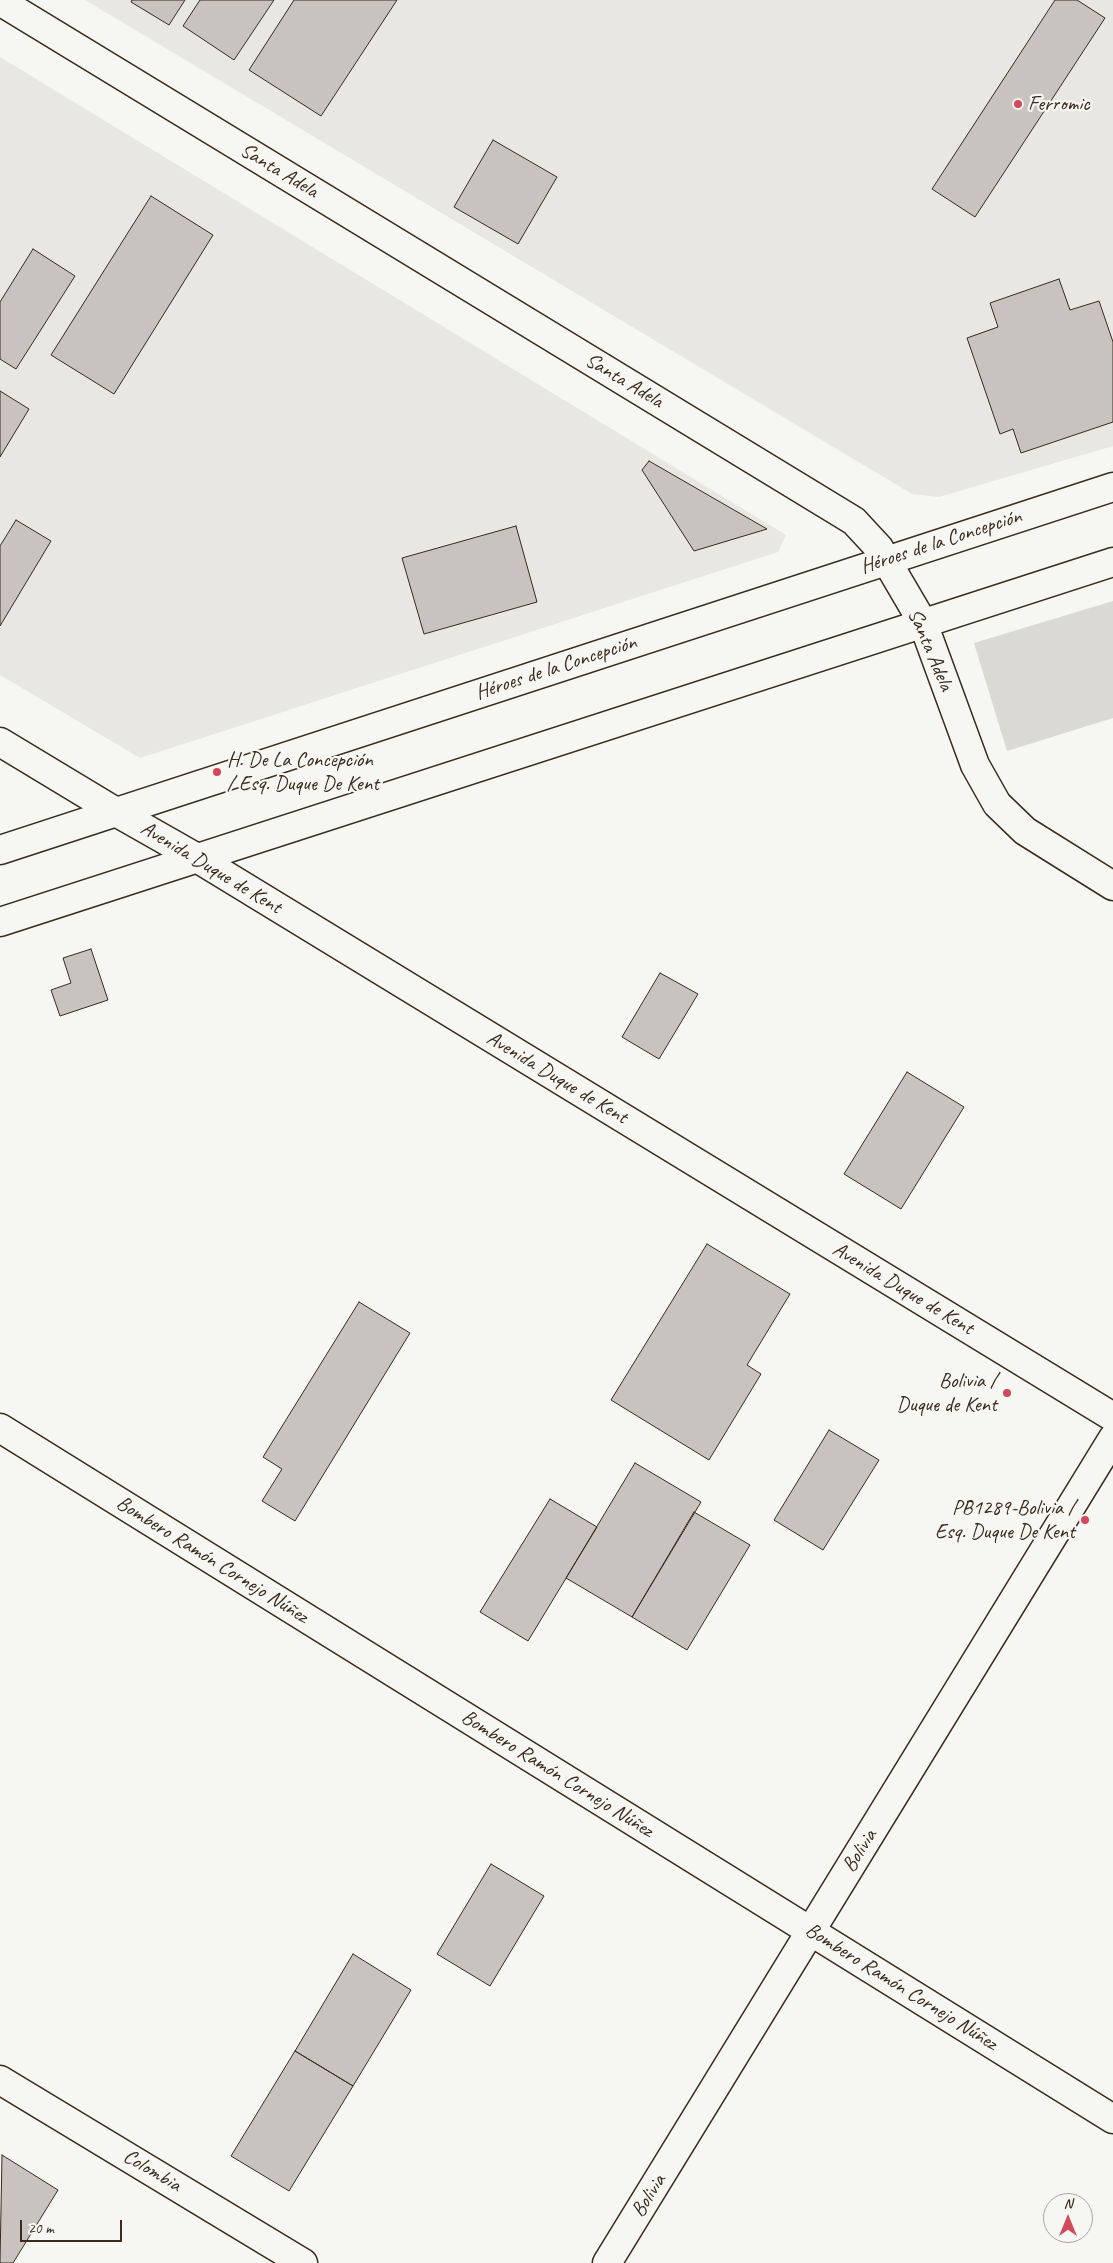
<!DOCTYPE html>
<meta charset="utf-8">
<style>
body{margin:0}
#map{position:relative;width:1113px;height:2263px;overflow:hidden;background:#f6f6f2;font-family:Caveat,sans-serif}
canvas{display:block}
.north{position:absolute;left:1043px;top:2193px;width:50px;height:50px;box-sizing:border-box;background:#f6f6f2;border:1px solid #aba49d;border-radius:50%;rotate:0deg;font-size:14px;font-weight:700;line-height:20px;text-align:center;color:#3b2a1e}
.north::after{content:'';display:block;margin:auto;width:18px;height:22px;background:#d1495b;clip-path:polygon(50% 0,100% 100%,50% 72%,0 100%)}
.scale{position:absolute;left:20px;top:2220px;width:102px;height:22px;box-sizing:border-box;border:2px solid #3b2a1e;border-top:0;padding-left:6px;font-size:15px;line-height:18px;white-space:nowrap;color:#3b2a1e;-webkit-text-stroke:4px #f6f6f2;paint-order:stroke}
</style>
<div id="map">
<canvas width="1113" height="2263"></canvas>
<div class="north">N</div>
<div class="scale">20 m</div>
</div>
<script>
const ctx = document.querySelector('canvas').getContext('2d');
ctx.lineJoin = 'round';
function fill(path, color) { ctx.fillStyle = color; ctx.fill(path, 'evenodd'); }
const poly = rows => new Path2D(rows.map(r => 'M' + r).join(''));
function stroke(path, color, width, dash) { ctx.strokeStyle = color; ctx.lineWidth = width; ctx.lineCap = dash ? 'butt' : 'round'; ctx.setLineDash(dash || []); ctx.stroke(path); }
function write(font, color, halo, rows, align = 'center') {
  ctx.font = font + ' Caveat,sans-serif'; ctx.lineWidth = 4.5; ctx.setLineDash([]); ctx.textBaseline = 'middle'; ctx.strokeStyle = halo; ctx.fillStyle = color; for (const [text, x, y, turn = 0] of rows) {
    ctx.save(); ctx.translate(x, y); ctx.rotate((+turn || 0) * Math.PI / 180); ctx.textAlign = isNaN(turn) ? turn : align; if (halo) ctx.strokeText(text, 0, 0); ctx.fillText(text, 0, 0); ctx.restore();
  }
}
fill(poly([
 [85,0,1113,0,1113,446,939,497,912,494],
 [0,57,786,535,778,552,140,758,0,675]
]), '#e8e7e2');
fill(poly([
 [1113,601,1113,718,1007,751,974,643]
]), '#dad9d3');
const building = poly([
 [132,0,185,0,169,25,131,2,132,0],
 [200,0,274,0,234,60,183,26,200,0],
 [294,0,397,0,321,116,249,70,294,0],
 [1055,0,1077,0,1105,18,975,217,932,189,1055,0],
 [493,140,557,177,518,244,454,207,493,140],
 [151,196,213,235,114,394,51,355,151,196],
 [33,249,75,276,16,369,0,359,0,302,33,249],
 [1059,279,1070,310,1099,301,1113,342,1113,422,1021,453,1013,429,1000,434,967,338,998,327,990,303,1059,279],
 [0,391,29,409,0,457,0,391],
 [649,461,767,529,694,551,642,470,649,461],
 [16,520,51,541,0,626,0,546,16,520],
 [516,526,537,602,424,634,402,558,516,526],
 [91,949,108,1000,60,1016,51,990,71,983,63,958,91,949],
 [660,973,698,994,659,1059,622,1037,660,973],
 [907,1072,964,1107,901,1209,844,1174,907,1072],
 [707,1244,790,1294,747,1365,761,1374,709,1460,611,1400,707,1244],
 [359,1302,410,1333,295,1521,262,1501,282,1469,263,1457,359,1302],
 [829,1430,879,1460,823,1550,774,1520,829,1430],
 [635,1463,701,1502,632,1617,566,1578,635,1463],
 [550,1499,597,1527,528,1641,480,1612,550,1499],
 [694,1512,750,1545,687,1650,632,1617,694,1512],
 [491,1864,544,1896,490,1986,437,1954,491,1864],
 [353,1954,411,1990,353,2086,295,2051,353,1954],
 [295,2051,353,2086,289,2191,231,2156,295,2051],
 [2,2155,58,2190,13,2263,0,2263,2,2155]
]);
fill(building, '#c8c3be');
stroke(building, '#3b2a1e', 1);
const minor = poly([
 [0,1,854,521,879,548,923,623,975,765,997,804,1025,831,1113,886],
 [0,742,116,812,197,858,1113,1417],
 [0,850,1113,487],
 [0,922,1113,562],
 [0,1428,1113,2119],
 [0,2080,303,2263],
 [607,2263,1113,1438]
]);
stroke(minor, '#3b2a1e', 31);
stroke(minor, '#f6f6f2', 28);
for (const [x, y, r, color] of [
 [1018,104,5,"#d1495b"],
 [217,772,5,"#d1495b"],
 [1007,1393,5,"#d1495b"],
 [1085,1520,5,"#d1495b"]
]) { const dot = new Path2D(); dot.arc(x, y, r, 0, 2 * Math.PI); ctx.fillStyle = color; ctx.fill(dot); stroke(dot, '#f6f6f2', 2); }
write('21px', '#3b2a1e', '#f6f6f2', [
 ["Ferromic",1028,104],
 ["H. De La Concepción",227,760],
 ["/ Esq. Duque De Kent",227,784],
 ["Bolivia /",997,1381,"right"],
 ["Duque de Kent",997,1405,"right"],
 ["PB1289-Bolivia /",1075,1508,"right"],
 ["Esq. Duque De Kent",1075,1532,"right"]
], 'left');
write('21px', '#3b2a1e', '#f6f6f2', [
 ["Santa Adela",279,171,31],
 ["Santa Adela",624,381,31],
 ["Héroes de la Concepción",941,542,-18],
 ["Santa Adela",930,650,67],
 ["Héroes de la Concepción",556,668,-18],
 ["Avenida Duque de Kent",211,868,31],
 ["Avenida Duque de Kent",557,1078,31],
 ["Avenida Duque de Kent",903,1289,31],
 ["Bombero Ramón Cornejo Núñez",212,1560,32],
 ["Bombero Ramón Cornejo Núñez",557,1774,32],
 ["Bolivia",860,1851,-58],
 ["Bombero Ramón Cornejo Núñez",901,1987,32],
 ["Colombia",152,2171,31],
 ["Bolivia",649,2196,-58]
]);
</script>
